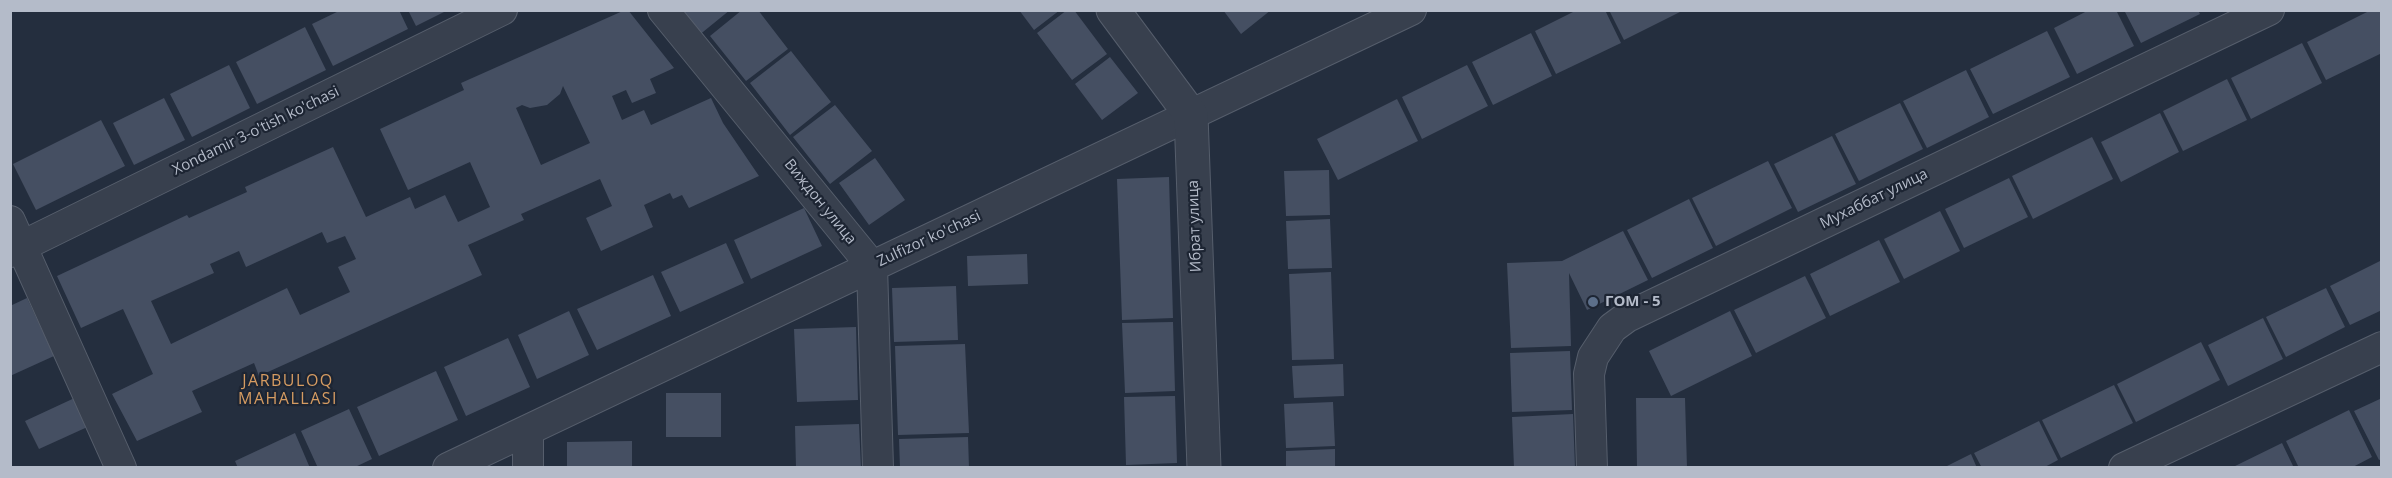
<!DOCTYPE html>
<meta charset="utf-8">
<style>
body{margin:0}
#map{position:relative;width:2392px;height:478px;overflow:hidden;background:#242e3e;font-family:"Open Sans",sans-serif}
canvas{display:block}
.frame{position:absolute;inset:0;border:12px solid #b4bbc9;pointer-events:none}
</style>
<div id="map">
<canvas width="2392" height="478"></canvas>
<div class="frame"></div>
</div>
<script>
const ctx = document.querySelector('canvas').getContext('2d');
ctx.lineJoin = 'round';
function fill(path, color) { ctx.fillStyle = color; ctx.fill(path, 'evenodd'); }
const poly = rows => new Path2D(rows.map(r => 'M' + r).join(''));
function stroke(path, color, width, dash) { ctx.strokeStyle = color; ctx.lineWidth = width; ctx.lineCap = dash ? 'butt' : 'round'; ctx.setLineDash(dash || []); ctx.stroke(path); }
function write(font, color, halo, rows, align = 'center') {
  ctx.font = font + ' "Open Sans",sans-serif'; ctx.lineWidth = 4.5; ctx.setLineDash([]); ctx.textBaseline = 'middle'; ctx.strokeStyle = halo; ctx.fillStyle = color; for (const [text, x, y, turn = 0] of rows) {
    ctx.save(); ctx.translate(x, y); ctx.rotate((+turn || 0) * Math.PI / 180); ctx.textAlign = isNaN(turn) ? turn : align; if (halo) ctx.strokeText(text, 0, 0); ctx.fillText(text, 0, 0); ctx.restore();
  }
}
fill(poly([
 [341,10,399,10,408,29,333,66,312,24],
 [408,10,448,10,416,26],
 [625,10,628,10,674,68,650,79,656,93,632,103,626,90,612,96,622,120,644,110,651,125,711,98,723,123,759,176,689,208,682,195,673,199,670,193,644,205,653,227,601,251,586,218,612,206,600,179,521,214,524,220,468,245,482,275,259,376,254,363,192,391,202,412,137,441,112,394,153,374,123,309,81,328,57,276,187,215,189,218,247,192,245,187,333,147,366,217,410,197,415,209,445,195,458,222,490,207,470,162,408,190,380,129,464,90,461,83],
 [563,86,590,143,541,165,516,108,522,105,530,108,547,105,560,94],
 [322,232,327,243,345,236,356,259,338,267,350,292,300,315,287,288,171,344,151,301,214,273,210,264,239,251,246,267],
 [678,10,730,10,698,36],
 [742,10,758,10,788,49,746,81,710,36],
 [1019,10,1060,10,1034,30],
 [1067,10,1074,10,1107,54,1072,80,1037,33],
 [1223,10,1271,10,1241,34],
 [1577,10,1605,10,1621,43,1556,74,1535,31],
 [1609,10,1684,10,1624,40],
 [2089,10,2116,10,2134,46,2077,74,2054,28],
 [2124,10,2198,10,2200,14,2141,43],
 [2371,10,2382,10,2382,53,2326,80,2307,42],
 [305,27,326,70,257,104,236,62],
 [2047,31,2070,77,1993,114,1970,69],
 [1531,33,1552,76,1493,105,1472,62],
 [2302,43,2322,83,2251,119,2231,78],
 [791,51,831,102,790,135,750,83],
 [1110,57,1138,93,1102,120,1075,84],
 [229,65,250,108,192,137,170,94],
 [1467,65,1488,106,1422,139,1402,97],
 [1966,70,1989,117,1927,148,1903,101],
 [2227,79,2247,120,2183,151,2163,111],
 [164,98,185,140,134,165,113,123],
 [1397,99,1418,141,1338,180,1317,139],
 [1900,103,1923,149,1859,181,1835,134],
 [835,105,872,151,830,184,793,137],
 [2160,113,2179,152,2121,182,2101,142],
 [101,120,125,166,36,210,13,164],
 [1832,136,1856,184,1798,212,1774,164],
 [2092,137,2113,179,2033,219,2012,176],
 [875,158,905,200,869,225,839,183],
 [1768,161,1792,208,1716,246,1692,198],
 [1329,170,1330,215,1286,216,1284,171],
 [1169,177,1173,318,1122,320,1117,179],
 [2009,178,2028,217,1964,248,1945,209],
 [1689,199,1713,248,1652,278,1627,230],
 [804,208,822,246,751,279,734,240],
 [1940,211,1960,251,1904,279,1884,239],
 [1330,219,1332,268,1288,269,1286,221],
 [1623,231,1648,280,1587,310,1569,273,1571,346,1511,348,1507,263,1562,261],
 [1879,240,1900,282,1830,316,1810,274],
 [726,243,744,283,680,312,661,272],
 [1027,254,1028,284,968,286,967,256],
 [2382,260,2382,310,2350,325,2330,286],
 [1331,272,1334,359,1292,360,1289,274],
 [653,275,671,316,597,350,577,309],
 [1805,276,1826,318,1756,353,1734,310],
 [956,286,958,340,894,342,892,288],
 [2326,288,2345,327,2286,357,2266,317],
 [27,298,54,356,10,376,10,306],
 [569,311,589,355,537,379,518,335],
 [1730,311,1752,356,1671,396,1649,351],
 [2263,318,2283,359,2228,386,2208,345],
 [1173,322,1175,391,1125,393,1122,323],
 [856,327,858,400,797,402,794,329],
 [508,338,530,387,466,416,444,367],
 [2201,342,2220,380,2136,422,2117,384],
 [965,344,969,433,898,435,895,346],
 [1570,351,1572,410,1512,412,1510,353],
 [1343,364,1344,396,1294,398,1292,366],
 [436,371,458,420,379,456,357,407],
 [2114,385,2133,423,2061,458,2042,420],
 [666,393,721,393,721,437,666,437],
 [81,395,94,424,39,449,25,421],
 [1175,396,1177,463,1126,465,1124,397],
 [1636,398,1685,398,1687,468,1637,468],
 [2382,398,2382,459,2379,460,2354,411],
 [1333,402,1335,446,1286,448,1284,404],
 [349,409,372,459,353,468,318,468,301,431],
 [2349,410,2372,457,2351,468,2299,468,2286,441],
 [1573,414,1575,468,1514,468,1512,417],
 [2039,421,2058,460,2043,468,1982,468,1974,453],
 [859,424,861,468,796,468,795,426],
 [295,433,310,468,238,468,235,461],
 [968,437,969,468,900,468,899,439],
 [632,441,632,468,567,468,567,442],
 [2282,443,2294,468,2231,468],
 [1335,449,1335,468,1286,468,1286,451],
 [1971,454,1977,468,1943,468]
]), '#454f62');
const minor = poly([
 [663,10,872,266,878,468],
 [10,221,121,468],
 [10,252,502,10],
 [528,430,528,468],
 [448,468,1411,10],
 [1592,468,1589,374,1593,357,1612,328,1627,317,2269,10],
 [2124,468,2382,347]
]);
const tertiary = poly([
 [1113,10,1191,115,1204,468]
]);
stroke(minor, '#565e6c', 32);
stroke(tertiary, '#565e6c', 35);
stroke(minor, '#38404e', 30);
stroke(tertiary, '#38404e', 33);
for (const [x, y, r, color] of [
 [1593,302,6,"#5c6f8a"]
]) { const dot = new Path2D(); dot.arc(x, y, r, 0, 2 * Math.PI); ctx.fillStyle = color; ctx.fill(dot); stroke(dot, '#1d2533', 2); }
write('15px', '#b4bbc9', '#1d2533', [
 ["Xondamir 3-o'tish ko'chasi",256,131,-26],
 ["Мухаббат улица",1874,199,-26],
 ["Виждон улица",820,202,51],
 ["Ибрат улица",1195,226,-92],
 ["Zulfizor ko'chasi",929,239,-25]
]);
write('bold 15px', '#b4bbc9', '#1d2533', [
 ["ГОМ - 5",1605,302]
], 'left');
ctx.letterSpacing = '1.5px';
write('16px', '#d69c62', '#1d2533', [
 ["JARBULOQ",288,381],
 ["MAHALLASI",288,399]
]);
ctx.letterSpacing = '0px';
</script>
